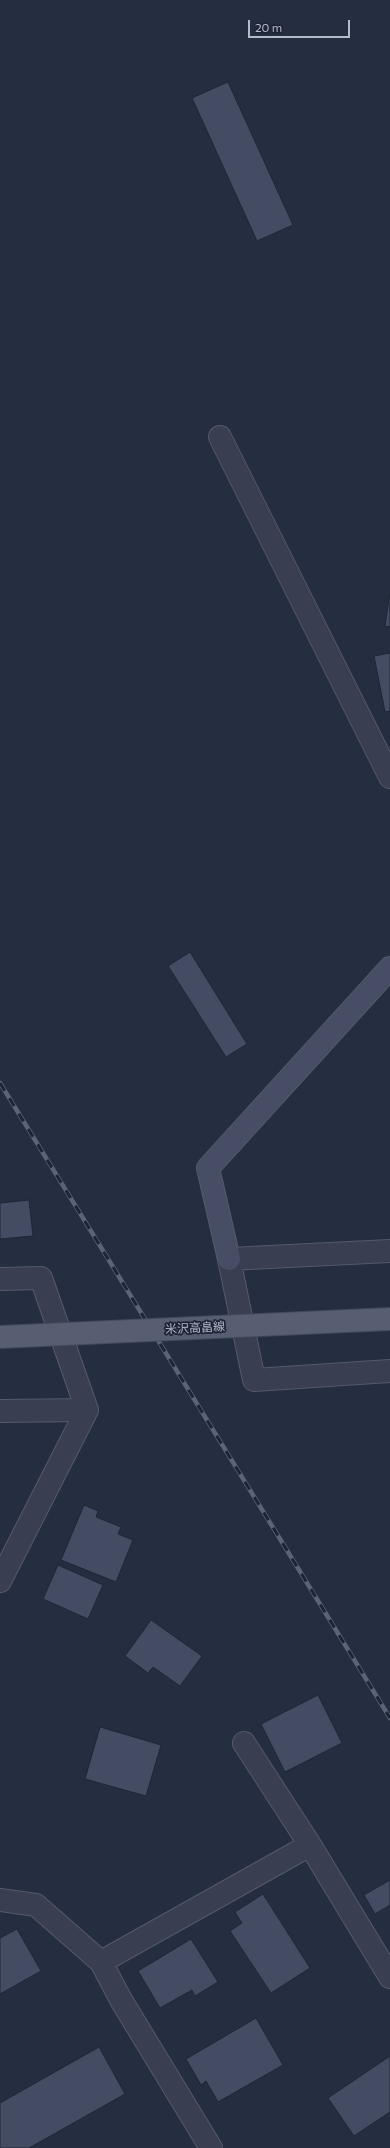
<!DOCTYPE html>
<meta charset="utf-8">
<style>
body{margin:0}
#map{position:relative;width:390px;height:2148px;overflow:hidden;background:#252d41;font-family:Commissioner,sans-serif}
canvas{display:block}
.scale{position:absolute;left:248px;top:20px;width:102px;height:18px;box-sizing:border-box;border:2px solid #b6bbcb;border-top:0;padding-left:5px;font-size:12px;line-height:14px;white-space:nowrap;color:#b6bbcb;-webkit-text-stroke:3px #1e2436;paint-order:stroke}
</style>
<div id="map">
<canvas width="390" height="2148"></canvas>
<div class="scale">20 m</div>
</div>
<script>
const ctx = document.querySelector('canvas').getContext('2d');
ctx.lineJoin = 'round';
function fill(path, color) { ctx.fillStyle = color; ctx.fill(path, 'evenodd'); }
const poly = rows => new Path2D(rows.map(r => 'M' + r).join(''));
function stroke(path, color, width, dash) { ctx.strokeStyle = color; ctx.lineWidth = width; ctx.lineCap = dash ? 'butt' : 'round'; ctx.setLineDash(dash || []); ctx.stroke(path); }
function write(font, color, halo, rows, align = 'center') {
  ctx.font = font + ' Commissioner,"Noto Sans JP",sans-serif'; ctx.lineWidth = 3.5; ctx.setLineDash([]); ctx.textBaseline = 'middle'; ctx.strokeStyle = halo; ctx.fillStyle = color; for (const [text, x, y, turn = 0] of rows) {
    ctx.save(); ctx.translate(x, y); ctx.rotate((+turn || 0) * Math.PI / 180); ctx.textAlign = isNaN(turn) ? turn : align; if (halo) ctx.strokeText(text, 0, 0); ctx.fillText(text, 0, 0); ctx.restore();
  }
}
const building = poly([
 [228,82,293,225,257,241,192,98,228,82],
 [390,592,390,627,385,626,390,592],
 [390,653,390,711,385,712,374,656,390,653],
 [190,952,247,1044,226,1057,168,966,190,952],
 [29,1200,33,1236,0,1239,0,1203,29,1200],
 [84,1505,98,1511,96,1517,121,1527,118,1534,133,1540,116,1582,61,1560,84,1505],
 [58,1565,103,1585,88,1619,43,1599,58,1565],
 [151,1620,202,1656,180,1686,153,1667,148,1673,125,1656,151,1620],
 [318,1695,342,1743,285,1772,261,1724,318,1695],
 [100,1727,161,1745,146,1796,85,1779,100,1727],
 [390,1880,390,1905,375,1914,364,1895,390,1880],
 [263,1894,310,1968,271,1993,230,1931,242,1923,235,1912,263,1894],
 [17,1929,41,1971,0,1994,0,1938,17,1929],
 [191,1939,218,1982,195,1996,192,1990,160,2008,138,1971,191,1939],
 [256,2018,283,2065,218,2102,206,2081,201,2085,186,2059,256,2018],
 [99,2047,125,2094,29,2148,0,2148,0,2103,99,2047],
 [390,2056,390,2112,354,2136,328,2098,390,2056]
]);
fill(building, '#444c63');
stroke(building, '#202638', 1);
const street = poly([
 [220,437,390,777],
 [390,1251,229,1259,254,1380,390,1371],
 [0,1279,41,1278,87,1410,0,1581],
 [0,1411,87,1410],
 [244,1743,310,1845],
 [0,1900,36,1905,101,1962,121,2000,211,2148],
 [101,1962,310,1845,390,1977]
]);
const secondary = poly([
 [229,1259,208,1168,390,968]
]);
stroke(street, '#545a6b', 24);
stroke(secondary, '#545a6b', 24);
stroke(street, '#393f51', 22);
stroke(secondary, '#474d64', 22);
const rail = poly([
 [0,1083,390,1718]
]);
stroke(rail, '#5b6378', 4.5);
stroke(rail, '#1e2436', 3, [9]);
const primaryBridge = poly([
 [0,1337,390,1319]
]);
stroke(primaryBridge, '#43485a', 24, []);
stroke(primaryBridge, '#575e71', 22);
write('12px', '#b6bbcb', '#1e2436', [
 ["米沢高畠線",195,1328,-3]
]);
</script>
